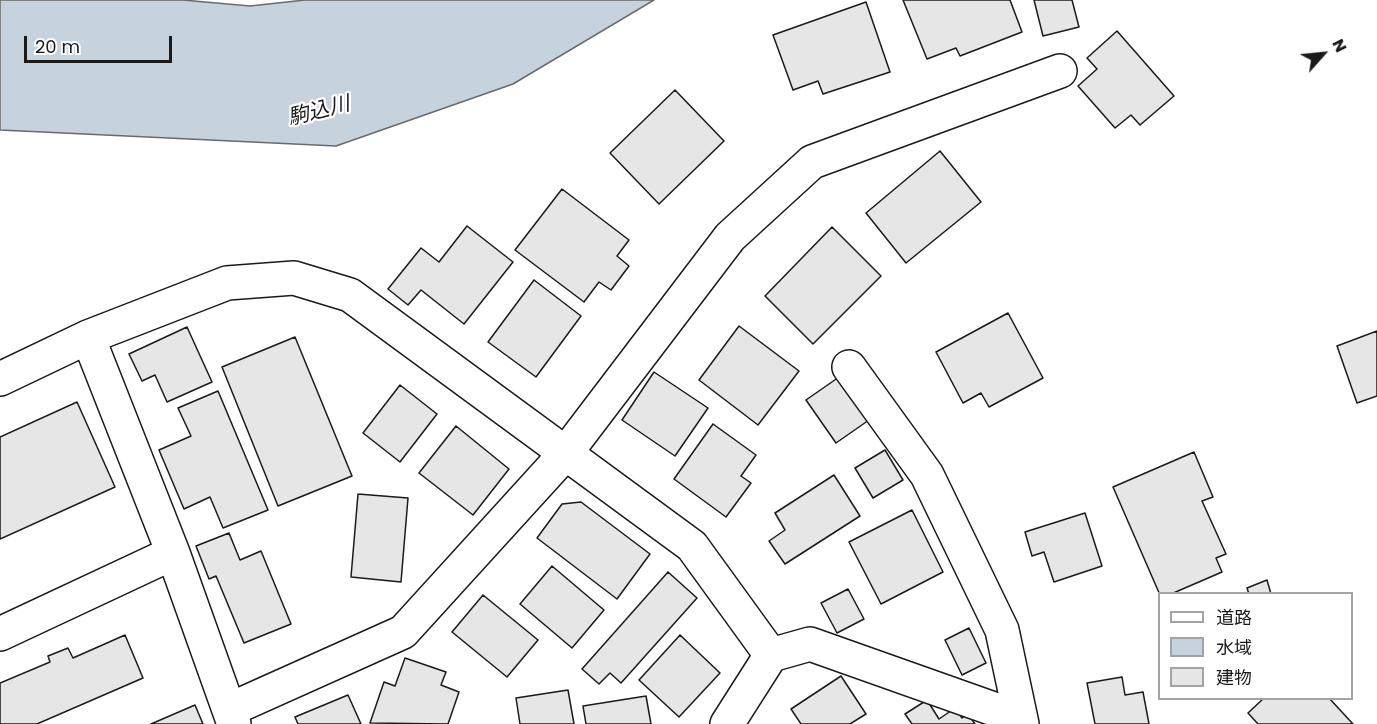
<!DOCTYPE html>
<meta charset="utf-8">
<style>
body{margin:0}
#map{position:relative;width:1377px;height:724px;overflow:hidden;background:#fff;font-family:Poppins,"Noto Sans JP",sans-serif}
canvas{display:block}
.legend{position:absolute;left:1158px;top:592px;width:195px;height:108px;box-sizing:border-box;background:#fff;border:2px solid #a3a3a3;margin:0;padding:8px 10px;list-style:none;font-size:18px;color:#1a1a1a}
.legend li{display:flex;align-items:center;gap:12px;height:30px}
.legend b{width:30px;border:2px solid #a3a3a3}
.north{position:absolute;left:1293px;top:24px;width:60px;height:60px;-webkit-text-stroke:4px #fff;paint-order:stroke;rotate:63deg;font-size:16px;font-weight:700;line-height:24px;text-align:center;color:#1a1a1a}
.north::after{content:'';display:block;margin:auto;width:21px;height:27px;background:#1a1a1a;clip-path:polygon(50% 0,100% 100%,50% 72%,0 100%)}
.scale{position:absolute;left:24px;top:36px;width:148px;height:27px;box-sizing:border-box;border:3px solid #1a1a1a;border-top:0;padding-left:8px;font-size:18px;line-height:21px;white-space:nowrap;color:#1a1a1a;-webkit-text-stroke:4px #fff;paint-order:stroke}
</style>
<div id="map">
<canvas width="1377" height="724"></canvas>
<ul class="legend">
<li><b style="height:8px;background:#fff"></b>道路</li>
<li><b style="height:16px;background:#c6d2dc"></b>水域</li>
<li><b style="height:16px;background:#e6e6e6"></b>建物</li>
</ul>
<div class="north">N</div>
<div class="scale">20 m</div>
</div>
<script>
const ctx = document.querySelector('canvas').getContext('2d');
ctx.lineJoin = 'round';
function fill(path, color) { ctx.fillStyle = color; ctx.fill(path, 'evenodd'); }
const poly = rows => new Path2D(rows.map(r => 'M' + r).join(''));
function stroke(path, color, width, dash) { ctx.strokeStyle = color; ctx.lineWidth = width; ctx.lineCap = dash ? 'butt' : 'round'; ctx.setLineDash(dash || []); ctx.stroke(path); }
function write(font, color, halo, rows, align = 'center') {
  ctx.font = font + ' Poppins,"Noto Sans JP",sans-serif'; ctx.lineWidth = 4.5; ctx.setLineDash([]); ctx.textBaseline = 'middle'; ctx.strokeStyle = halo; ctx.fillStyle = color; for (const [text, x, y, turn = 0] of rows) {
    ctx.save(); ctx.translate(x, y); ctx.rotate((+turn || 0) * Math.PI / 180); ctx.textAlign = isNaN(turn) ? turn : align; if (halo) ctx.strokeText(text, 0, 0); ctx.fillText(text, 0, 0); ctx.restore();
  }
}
const water = poly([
 [0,0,183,0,250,6,305,0,654,0,513,84,336,146,0,130,0,0]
]);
fill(water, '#c6d2dc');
stroke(water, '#6a6a6a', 1.5);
const building = poly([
 [903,0,1010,0,1022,32,960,56,956,48,927,59,903,0],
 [1034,0,1072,0,1079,27,1043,36,1034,0],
 [866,2,890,72,823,94,818,81,793,90,773,35,866,2],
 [1117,31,1174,96,1140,125,1131,115,1115,128,1078,86,1097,69,1087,58,1117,31],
 [675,90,724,141,659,204,610,153,675,90],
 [940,151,981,202,906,263,866,213,940,151],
 [562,189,629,240,617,256,629,266,611,290,599,282,584,302,515,250,562,189],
 [467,226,513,262,464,324,421,290,408,305,388,289,421,248,439,262,467,226],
 [832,227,881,276,813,344,765,296,832,227],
 [534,280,581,316,536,377,488,342,534,280],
 [1008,313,1043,378,989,407,981,393,963,403,936,352,1008,313],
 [739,326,799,371,758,425,699,380,739,326],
 [187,327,212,382,167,402,155,375,142,381,129,354,187,327],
 [1377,331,1377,396,1357,403,1337,346,1377,331],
 [295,337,352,476,278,506,222,367,295,337],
 [654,372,708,408,675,456,622,420,654,372],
 [839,377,869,420,836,443,806,400,839,377],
 [400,385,437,414,400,462,363,433,400,385],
 [218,391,268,510,223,528,210,497,184,509,159,450,191,436,178,408,218,391],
 [77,402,115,487,0,539,0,437,77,402],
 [713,424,756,455,741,476,751,483,726,517,674,479,713,424],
 [456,426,509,469,473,515,419,473,456,426],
 [885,450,903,480,873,498,855,468,885,450],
 [1194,452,1213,497,1202,501,1226,554,1216,558,1222,572,1171,594,1160,595,1113,487,1194,452],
 [834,475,860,516,785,564,769,541,785,530,775,513,834,475],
 [358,494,408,498,401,582,351,577,358,494],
 [581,502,650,554,617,599,537,538,562,504,581,502],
 [912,510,943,572,881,604,849,542,912,510],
 [1085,513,1102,566,1054,582,1044,552,1032,556,1025,532,1085,513],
 [229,533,240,560,261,551,291,624,244,643,216,576,209,579,196,546,229,533],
 [552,566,604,610,572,648,520,604,552,566],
 [668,572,697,598,621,683,610,673,599,684,582,669,668,572],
 [1267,580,1271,594,1249,594,1247,588,1267,580],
 [848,589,864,619,837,633,821,603,848,589],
 [483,595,538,640,507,677,452,632,483,595],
 [969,628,986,663,962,675,945,640,969,628],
 [125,635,143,678,37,724,0,724,0,683,50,662,48,656,68,648,73,658,125,635],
 [680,635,720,673,679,717,639,680,680,635],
 [405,658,446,672,441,685,459,692,448,724,370,723,384,682,395,686,405,658],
 [841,676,866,714,850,724,801,724,791,709,841,676],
 [1122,677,1125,695,1143,692,1149,724,1095,724,1087,683,1122,677],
 [568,690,574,724,520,724,516,698,568,690],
 [348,695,361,724,298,724,295,717,348,695],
 [646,696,651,724,586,724,583,706,646,696],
 [1264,698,1329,698,1353,724,1258,724,1248,713,1264,698],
 [927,700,939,719,955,708,962,718,968,714,975,724,912,724,905,714,927,700],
 [195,705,203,724,151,724,195,705]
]);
fill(building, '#e6e6e6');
stroke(building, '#1a1a1a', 1.5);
const street = poly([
 [88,337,173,553,234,724],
 [849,367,927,475,1002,630,1022,724],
 [0,379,88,337,227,283,294,278,350,295,692,546,771,655,727,724],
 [0,634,173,553],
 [771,655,810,644,1019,718],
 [229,710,403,632,565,454,730,237,812,162,1060,71]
]);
stroke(street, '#1a1a1a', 36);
stroke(street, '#fff', 33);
write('italic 21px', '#1a1a1a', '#fff', [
 ["駒込川",319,112,-14]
]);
</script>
